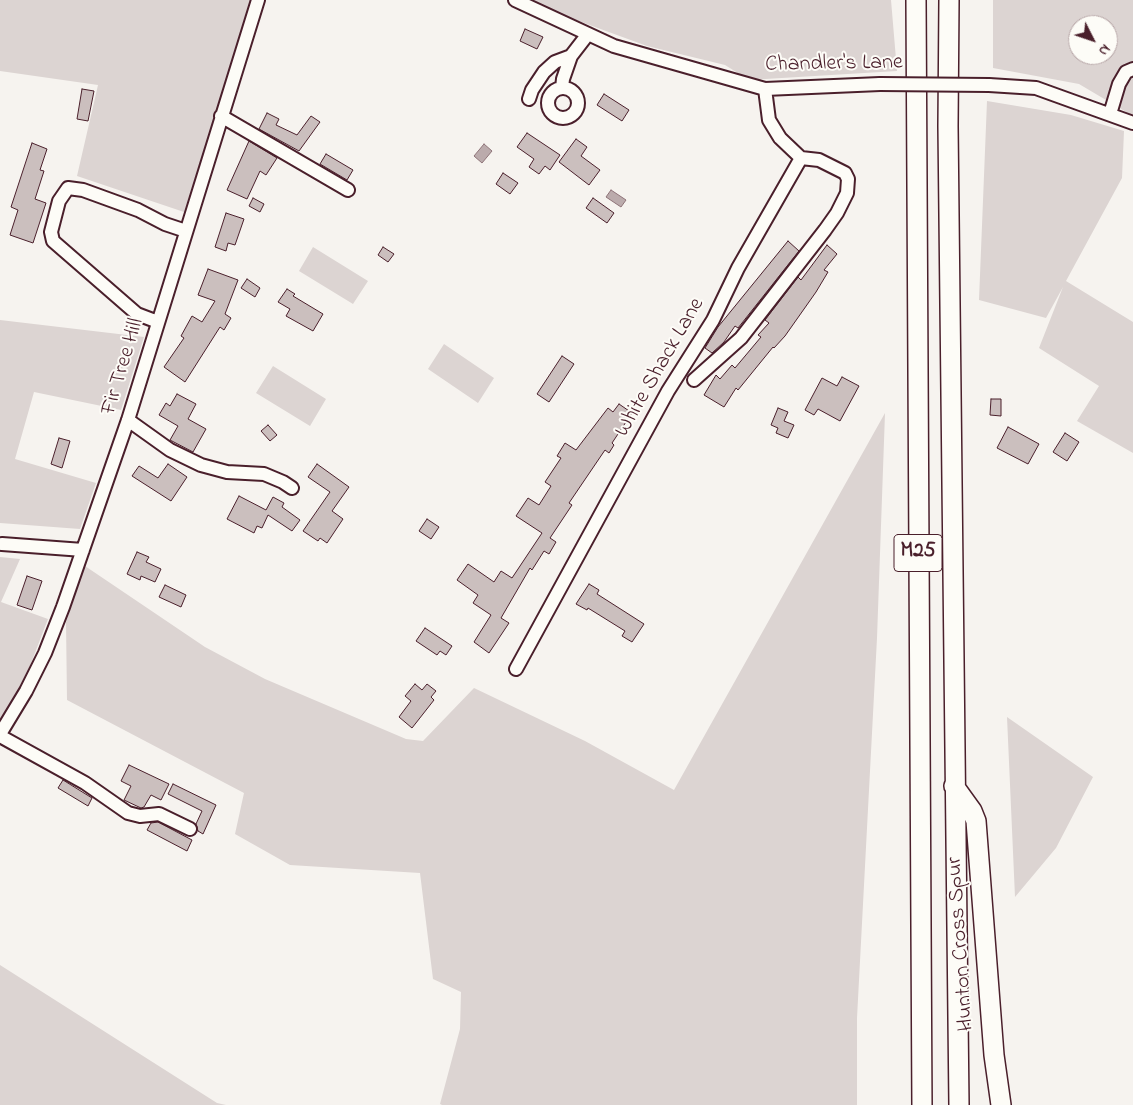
<!DOCTYPE html>
<style>
body{margin:0}
#map{position:relative;width:1133px;height:1105px;overflow:hidden;background:#f6f3ef;font-family:"Indie Flower",sans-serif}
canvas{display:block}
.north{position:absolute;left:1068px;top:15px;width:50px;height:50px;box-sizing:border-box;background:#fdfcf7;border:1px solid #b5a4a5;border-radius:50%;rotate:131deg;font-size:14px;font-weight:700;line-height:20px;text-align:center;color:#4a1f2b}
.north::after{content:'';display:block;margin:auto;width:18px;height:22px;background:#4a1f2b;clip-path:polygon(50% 0,100% 100%,50% 72%,0 100%)}
</style>
<div id="map">
<canvas width="1133" height="1105"></canvas>
<div class="north">N</div>
</div>
<script>
const ctx = document.querySelector('canvas').getContext('2d');
ctx.lineJoin = 'round';
function fill(path, color) { ctx.fillStyle = color; ctx.fill(path, 'evenodd'); }
const poly = rows => new Path2D(rows.map(r => 'M' + r).join(''));
function stroke(path, color, width, dash) { ctx.strokeStyle = color; ctx.lineWidth = width; ctx.lineCap = dash ? 'butt' : 'round'; ctx.setLineDash(dash || []); ctx.stroke(path); }
function write(font, color, halo, rows, align = 'center') {
  ctx.font = font + ' "Indie Flower",sans-serif'; ctx.lineWidth = 4; ctx.setLineDash([]); ctx.textBaseline = 'middle'; ctx.strokeStyle = halo; ctx.fillStyle = color; for (const [text, x, y, turn = 0] of rows) {
    ctx.save(); ctx.translate(x, y); ctx.rotate((+turn || 0) * Math.PI / 180); ctx.textAlign = isNaN(turn) ? turn : align; if (halo) ctx.strokeText(text, 0, 0); ctx.fillText(text, 0, 0); ctx.restore();
  }
}
fill(poly([
 [0,0,253,0,184,212,77,176,98,85,0,71],
 [534,0,891,0,897,71,749,80,725,65,647,46,565,16],
 [993,0,1133,0,1133,116,1079,84,993,68],
 [1078,25,1108,25,1108,55,1078,55],
 [987,101,1071,115,1124,131,1122,178,1066,281,1133,322,1133,453,1077,421,1099,386,1039,348,1063,287,1046,318,979,300],
 [313,247,368,281,353,304,299,271],
 [0,320,144,337,121,410,34,392,15,459,96,483,80,529,0,523],
 [444,344,494,378,478,403,428,369],
 [273,366,326,399,310,426,256,393],
 [885,413,877,638,857,1018,857,1105,442,1105,440,1104,460,1029,461,992,433,979,420,873,290,865,235,834,244,793,67,700,66,622,85,566,205,647,265,679,406,739,423,741,474,688,585,741,674,790],
 [0,557,20,559,1,602,48,619,28,671,0,724],
 [1007,717,1093,777,1056,848,1015,897],
 [0,965,217,1103,226,1105,0,1105]
]), '#dcd4d2');
const water = poly([
 [484,144,492,151,482,163,474,156,484,144],
 [611,190,626,200,621,207,606,197,611,190]
]);
fill(water, '#bbabac');
stroke(water, '#8e7378', 1);
const building = poly([
 [525,29,543,37,537,49,520,41,525,29],
 [82,89,94,91,88,121,77,119,82,89],
 [604,94,629,110,622,121,597,105,604,94],
 [267,113,279,119,276,125,297,135,311,116,320,122,299,151,259,129,267,113],
 [527,133,560,155,550,170,545,166,539,174,529,167,534,159,517,147,527,133],
 [576,139,587,147,581,156,600,170,589,185,559,162,576,139],
 [249,141,277,158,266,175,260,171,247,199,227,190,249,141],
 [32,143,47,149,40,170,44,171,35,199,46,203,33,243,10,235,18,210,11,207,32,143],
 [326,154,353,170,347,180,320,164,326,154],
 [503,173,518,183,510,194,496,184,503,173],
 [253,198,264,204,260,212,249,206,253,198],
 [593,198,614,213,607,223,586,208,593,198],
 [226,213,244,219,235,245,228,243,226,251,215,247,226,213],
 [788,241,799,251,738,328,735,326,724,342,712,353,705,348,718,327,788,241],
 [827,245,837,254,824,270,828,272,816,292,785,336,774,348,773,347,738,390,736,388,724,407,704,395,716,375,720,379,732,365,735,368,761,337,758,335,769,323,765,320,798,277,801,280,827,245],
 [383,247,394,254,388,262,378,255,383,247],
 [208,269,238,280,225,314,231,318,224,330,220,327,185,382,164,367,184,338,181,336,192,316,202,322,215,301,198,295,208,269],
 [247,279,260,288,255,297,241,288,247,279],
 [287,289,295,294,293,296,323,314,313,331,286,316,290,309,278,302,287,289],
 [562,356,574,364,549,402,537,394,562,356],
 [842,377,859,386,840,421,818,409,814,415,805,410,822,378,837,386,842,377],
 [177,394,196,404,188,419,206,429,193,452,170,440,178,426,159,415,166,403,170,406,177,394],
 [991,399,1001,399,1001,416,990,415,991,399],
 [619,404,632,413,612,443,614,445,609,453,605,450,569,503,572,505,550,538,556,542,549,554,544,551,532,570,530,568,501,618,509,623,489,653,474,642,491,615,473,603,478,595,457,580,468,564,494,582,501,571,512,578,542,533,516,516,528,498,539,505,551,486,545,482,561,458,557,456,565,443,576,450,608,408,613,412,619,404],
 [778,408,788,412,784,421,794,425,788,438,776,433,778,428,771,425,778,408],
 [268,425,277,435,270,441,261,431,268,425],
 [1008,427,1039,444,1028,464,997,448,1008,427],
 [1065,433,1079,442,1067,461,1053,452,1065,433],
 [59,438,70,441,62,468,51,464,59,438],
 [168,464,187,477,171,501,132,476,139,466,158,478,168,464],
 [317,464,349,487,332,511,343,519,327,543,320,538,318,541,303,531,330,492,308,477,317,464],
 [239,496,266,510,273,497,284,503,282,507,300,520,292,531,268,515,262,528,257,526,254,533,227,519,239,496],
 [427,519,439,527,431,539,419,531,427,519],
 [137,552,149,557,146,562,161,569,155,582,141,576,140,580,127,574,137,552],
 [27,576,42,581,32,610,17,605,27,576],
 [589,584,599,590,597,594,644,624,632,642,622,636,625,631,588,608,587,610,576,604,589,584],
 [165,585,186,595,181,607,159,597,165,585],
 [425,628,452,646,446,655,440,651,437,655,416,641,425,628],
 [415,684,422,690,427,684,436,691,431,697,434,700,412,728,399,717,411,701,405,696,415,684],
 [129,765,169,784,161,800,151,795,144,807,141,808,124,800,131,786,121,781,129,765],
 [63,780,92,798,88,806,58,788,63,780],
 [173,784,216,805,203,834,198,831,196,824,202,811,168,794,173,784],
 [158,822,192,840,187,851,147,830,151,823,158,822]
]);
fill(building, '#cbbfbe');
stroke(building, '#4a1f2b', 1);
const minor = poly([
 [515,0,614,46,765,89,880,84],
 [989,85,1036,88,1133,123],
 [562,88,563,79,571,56],
 '548 103a15 15 0 1 1 30 0a15 15 0 1 1-30 0Z',
 [529,99,532,90,544,72,555,62,571,56,588,34],
 [1110,114,1119,84,1126,72,1133,69],
 [221,116,348,190],
 [158,322,137,314,53,241,51,232,59,201,68,188,83,190,138,210,165,224,186,231],
 [694,380,741,338,825,230,837,213,847,193,848,179,845,173,819,160,801,158],
 [128,420,170,450,201,465,227,472,264,474,283,482,292,488],
 [2,544,83,550],
 [516,669,668,391,713,320,738,268,801,158,780,138,769,120,765,89],
 [0,734,26,691,45,653,63,607,128,420,258,0],
 [0,736,85,783,128,813,140,816,159,814,190,829]
]);
const highway = poly([
 [916,0,922,1105],
 [949,0,948,126,959,1105],
 [954,786,972,811,976,821,994,1055,1001,1105]
]);
stroke(minor, '#4a1f2b', 16);
stroke(highway, '#4a1f2b', 22);
stroke(minor, '#fdfcf7', 12);
stroke(highway, '#fdfcf7', 19);
const minorBridge = poly([
 [880,84,989,85]
]);
stroke(minorBridge, '#4a1f2b', 16, []);
stroke(minorBridge, '#fdfcf7', 12);
for (const [x, y, w] of [
 [918,553,48]
]) { const box = new Path2D(); box.roundRect(x - w / 2, y - 18.5, w, 37, 4); ctx.fillStyle = '#fdfcf7'; ctx.fill(box); stroke(box, '#4a1f2b', 1); }
write('bold 21px', '#4a1f2b', null, [
 ["M25",918,553]
]);
write('22px', '#4a1f2b', '#fdfcf7', [
 ["Chandler's Lane",834,65,-1],
 ["Fir Tree Hill",124,367,-73],
 ["White Shack Lane",661,368,-60],
 ["Hunton Cross Spur",962,944,-94]
]);
</script>
